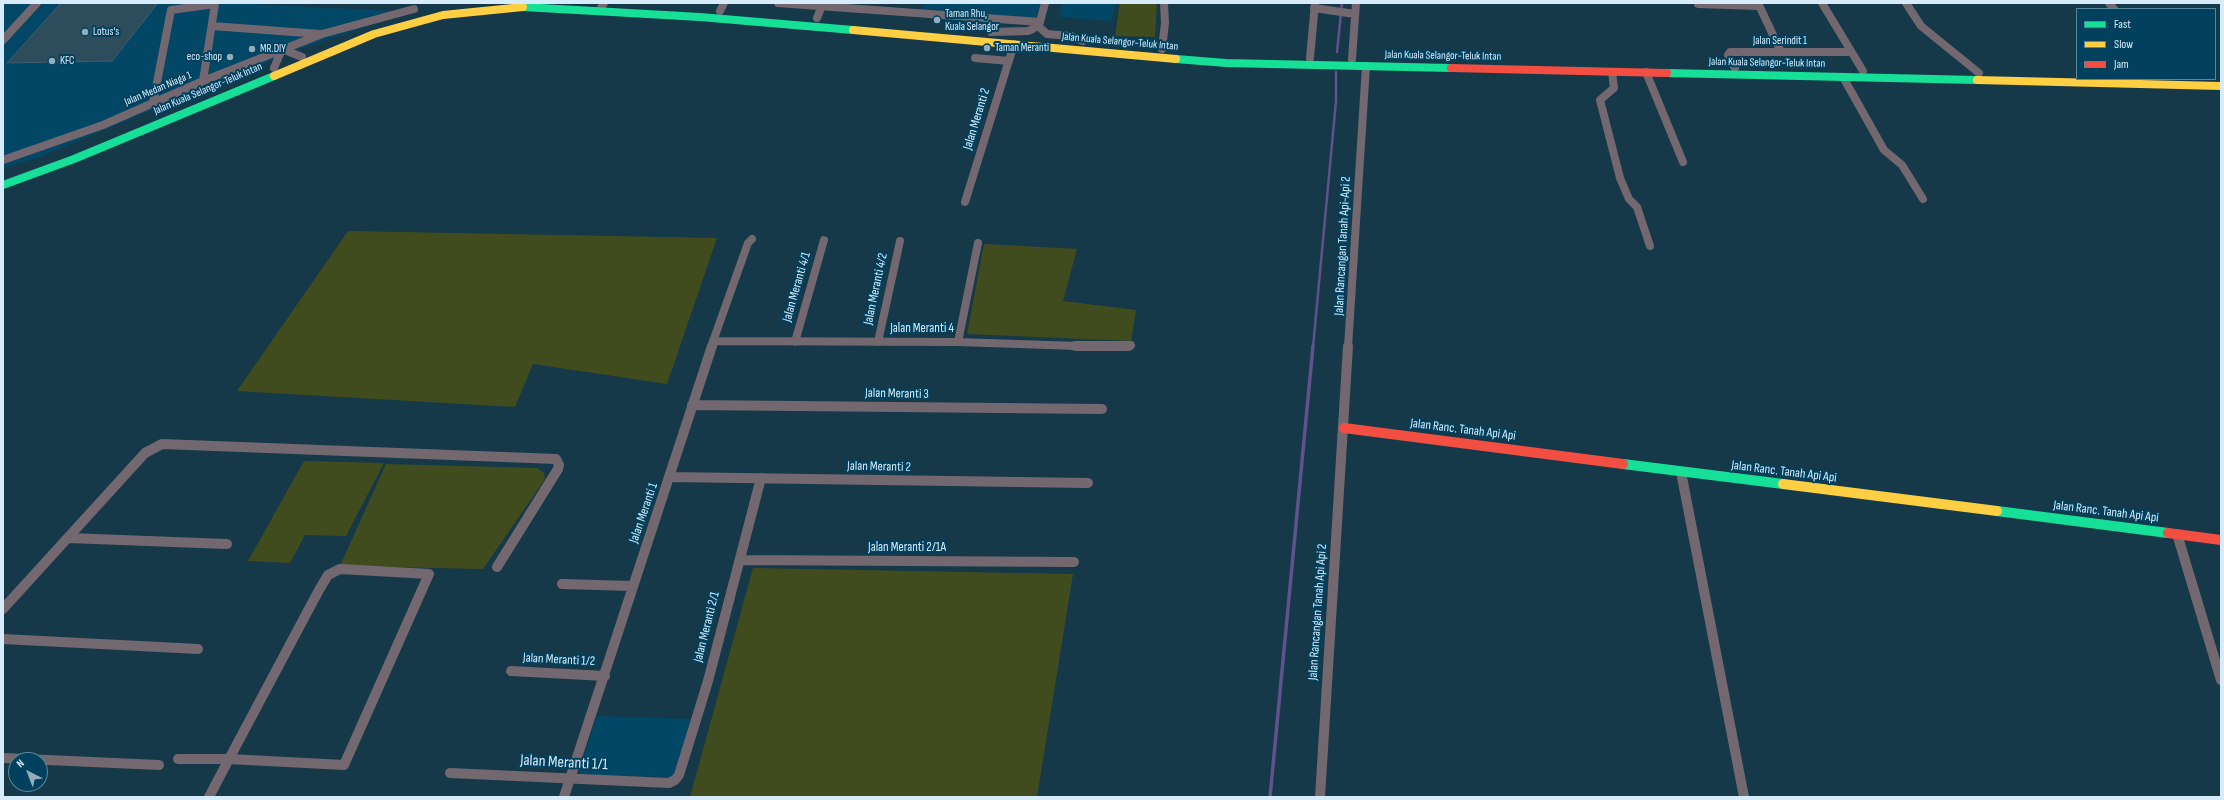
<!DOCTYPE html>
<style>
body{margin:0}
#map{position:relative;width:2224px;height:800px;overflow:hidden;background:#163949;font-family:"Sofia Sans Condensed",sans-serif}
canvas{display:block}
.frame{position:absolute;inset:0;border:4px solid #d7ecfa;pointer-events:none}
.legend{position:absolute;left:2076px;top:8px;width:140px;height:72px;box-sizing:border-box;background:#01415e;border:1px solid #57859c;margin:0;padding:5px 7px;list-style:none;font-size:12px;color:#d7ecfa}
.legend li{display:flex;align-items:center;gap:8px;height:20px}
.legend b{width:20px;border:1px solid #57859c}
.north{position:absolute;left:8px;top:752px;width:40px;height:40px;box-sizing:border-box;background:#01415e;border:1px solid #57859c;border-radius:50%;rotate:318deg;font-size:11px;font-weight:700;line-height:16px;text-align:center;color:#d7ecfa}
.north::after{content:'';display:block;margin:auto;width:14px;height:18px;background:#93adbc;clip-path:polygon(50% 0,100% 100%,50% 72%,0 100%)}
</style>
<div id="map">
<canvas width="2224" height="800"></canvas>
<div class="frame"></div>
<ul class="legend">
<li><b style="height:5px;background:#16e098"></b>Fast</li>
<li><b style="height:5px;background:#ffcf43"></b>Slow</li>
<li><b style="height:5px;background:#f24e42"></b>Jam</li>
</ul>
<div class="north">N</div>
</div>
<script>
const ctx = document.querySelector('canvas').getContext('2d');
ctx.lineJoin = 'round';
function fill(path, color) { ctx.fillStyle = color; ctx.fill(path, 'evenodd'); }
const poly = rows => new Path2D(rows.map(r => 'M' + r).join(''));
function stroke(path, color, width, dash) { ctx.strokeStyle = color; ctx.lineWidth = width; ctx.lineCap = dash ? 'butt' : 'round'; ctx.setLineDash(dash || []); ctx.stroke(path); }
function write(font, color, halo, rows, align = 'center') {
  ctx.font = font + ' "Sofia Sans Condensed",sans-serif'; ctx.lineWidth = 4; ctx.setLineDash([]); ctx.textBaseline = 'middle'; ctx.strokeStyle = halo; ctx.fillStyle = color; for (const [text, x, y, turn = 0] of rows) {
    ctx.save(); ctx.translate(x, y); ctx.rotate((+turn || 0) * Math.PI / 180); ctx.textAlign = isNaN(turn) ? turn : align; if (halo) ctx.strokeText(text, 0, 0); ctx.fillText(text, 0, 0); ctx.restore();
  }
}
fill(poly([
 [3,3,231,3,395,11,395,17,294,51,37,158,3,168],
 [924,3,1041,3,1037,20,921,12],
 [1062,3,1116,3,1111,21,1059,17],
 [597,716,691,719,676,777,578,775]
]), '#034766');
fill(poly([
 [1120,3,1157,3,1155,37,1115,36],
 [348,231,717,238,667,384,533,364,515,407,237,391],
 [984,244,1077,249,1063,301,1136,310,1131,341,967,334],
 [304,461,384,463,346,536,305,535,290,563,248,561],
 [386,464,537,468,544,473,545,479,483,569,340,566],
 [753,568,1073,574,1037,797,690,797]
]), '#414c1e');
stroke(poly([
 [1337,52,1342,3],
 [1313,347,1336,101,1336,72]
]), '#60528c', 2.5);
stroke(poly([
 [1270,797,1313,346]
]), '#60528c', 3.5);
const building = poly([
 [61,3,158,3,112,61,7,63,61,3]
]);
fill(building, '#2e4d5c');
stroke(building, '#3f5d6c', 1);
stroke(poly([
 [778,3,1040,22],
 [1758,3,1781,52],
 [1822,3,1863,71],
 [1906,3,1921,26,1979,73],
 [2109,3,2114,9],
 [1698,4,1759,6],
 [1314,8,1355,14],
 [599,11,604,3],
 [720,11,724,3],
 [817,18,823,3],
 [212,26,320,34],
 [1038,26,1047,34,1071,36,1083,41],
 [991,32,1028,31,1033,29,1040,22,1045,3],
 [3,40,37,3],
 [1162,49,1165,23,1164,3],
 [975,58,1009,61],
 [1310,58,1315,3],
 [1352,59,1356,3],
 [274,68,282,49,302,57],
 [1735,68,1728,55,1730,52,1850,52],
 [1612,72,1614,88,1600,100,1620,178,1629,199,1637,207,1650,246],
 [1646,72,1683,162],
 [1843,77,1884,150,1902,165,1923,199],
 [153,103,171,10,215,4,203,81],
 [3,160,103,125,203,81,322,34,414,9],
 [965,202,1014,44],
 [713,341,958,342,1108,347],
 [795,342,824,240],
 [878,342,900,241],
 [958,342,978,243],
 [711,347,748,243,752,239],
 [1126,347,1131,345],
 [1348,347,1366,66]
]), '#736870', 8);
stroke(poly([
 [1075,346,1129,346],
 [692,405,1102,409],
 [1681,472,1744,797],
 [670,477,1088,483],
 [2177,534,2221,680],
 [68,538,227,544],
 [740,560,1074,562],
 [340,569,429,574,344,765,229,759,319,590,328,575,340,569],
 [562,584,633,586],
 [3,609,145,453,162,444,556,459,559,465,558,469,497,567],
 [3,639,198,649],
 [511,671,605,676],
 [3,758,159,765],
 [178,759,229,759],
 [450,773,669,783,675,780,679,775,708,681,761,478],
 [209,797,229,759],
 [564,797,712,346],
 [1320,797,1348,346]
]), '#736870', 10);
stroke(poly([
 [523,7,700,17,853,30],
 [1176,59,1226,63,1451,68],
 [1667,73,1977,80],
 [3,185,74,159,274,76]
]), '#16e098', 8);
stroke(poly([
 [1623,464,1783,484],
 [1997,511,2168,533]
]), '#16e098', 10);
stroke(poly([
 [853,30,1176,59],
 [274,76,374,34,443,15,523,7],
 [1977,80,2221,86]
]), '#ffcf43', 8);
stroke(poly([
 [1783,484,1997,511]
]), '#ffcf43', 10);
stroke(poly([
 [1451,68,1667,73]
]), '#f24e42', 8);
stroke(poly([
 [1344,428,1623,464],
 [2168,533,2221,540]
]), '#f24e42', 10);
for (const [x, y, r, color] of [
 [937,20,4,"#93adbc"],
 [85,32,4,"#93adbc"],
 [987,48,4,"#93adbc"],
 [252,49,4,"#93adbc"],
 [230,57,4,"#93adbc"],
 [52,61,4,"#93adbc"]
]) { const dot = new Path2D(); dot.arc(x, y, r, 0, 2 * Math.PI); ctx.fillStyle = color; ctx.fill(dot); stroke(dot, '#01415e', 1.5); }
write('11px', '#d7ecfa', '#01415e', [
 ["Taman Rhu,",945,14],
 ["Kuala Selangor",945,27],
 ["Lotus's",93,32],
 ["Taman Meranti",995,48],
 ["MR.DIY",260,49],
 ["eco-shop",222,57,"right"],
 ["KFC",60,61]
], 'left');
write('11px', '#d7ecfa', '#01415e', [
 ["Jalan Serindit 1",1780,41],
 ["Jalan Kuala Selangor-Teluk Intan",1120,42,5],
 ["Jalan Kuala Selangor-Teluk Intan",1443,56,1],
 ["Jalan Kuala Selangor-Teluk Intan",1767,63,1],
 ["Jalan Medan Niaga 1",158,89,-23],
 ["Jalan Kuala Selangor-Teluk Intan",208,89,-23]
]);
write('13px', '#d7ecfa', '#01415e', [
 ["Jalan Meranti 2",977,119,-73],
 ["Jalan Rancangan Tanah Api-Api 2",1343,246,-87],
 ["Jalan Meranti 4/1",797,287,-74],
 ["Jalan Meranti 4/2",876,289,-78],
 ["Jalan Meranti 4",922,329],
 ["Jalan Meranti 3",897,394,1],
 ["Jalan Ranc. Tanah Api Api",1463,430,7],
 ["Jalan Meranti 2",879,467,1],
 ["Jalan Ranc. Tanah Api Api",1784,472,7],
 ["Jalan Ranc. Tanah Api Api",2106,512,7],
 ["Jalan Meranti 1",644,513,-71],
 ["Jalan Meranti 2/1A",907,548],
 ["Jalan Rancangan Tanah Api Api 2",1318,612,-86],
 ["Jalan Meranti 2/1",707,627,-76],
 ["Jalan Meranti 1/2",559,660,3]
]);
write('16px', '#d7ecfa', '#01415e', [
 ["Jalan Meranti 1/1",564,763,3]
]);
</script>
